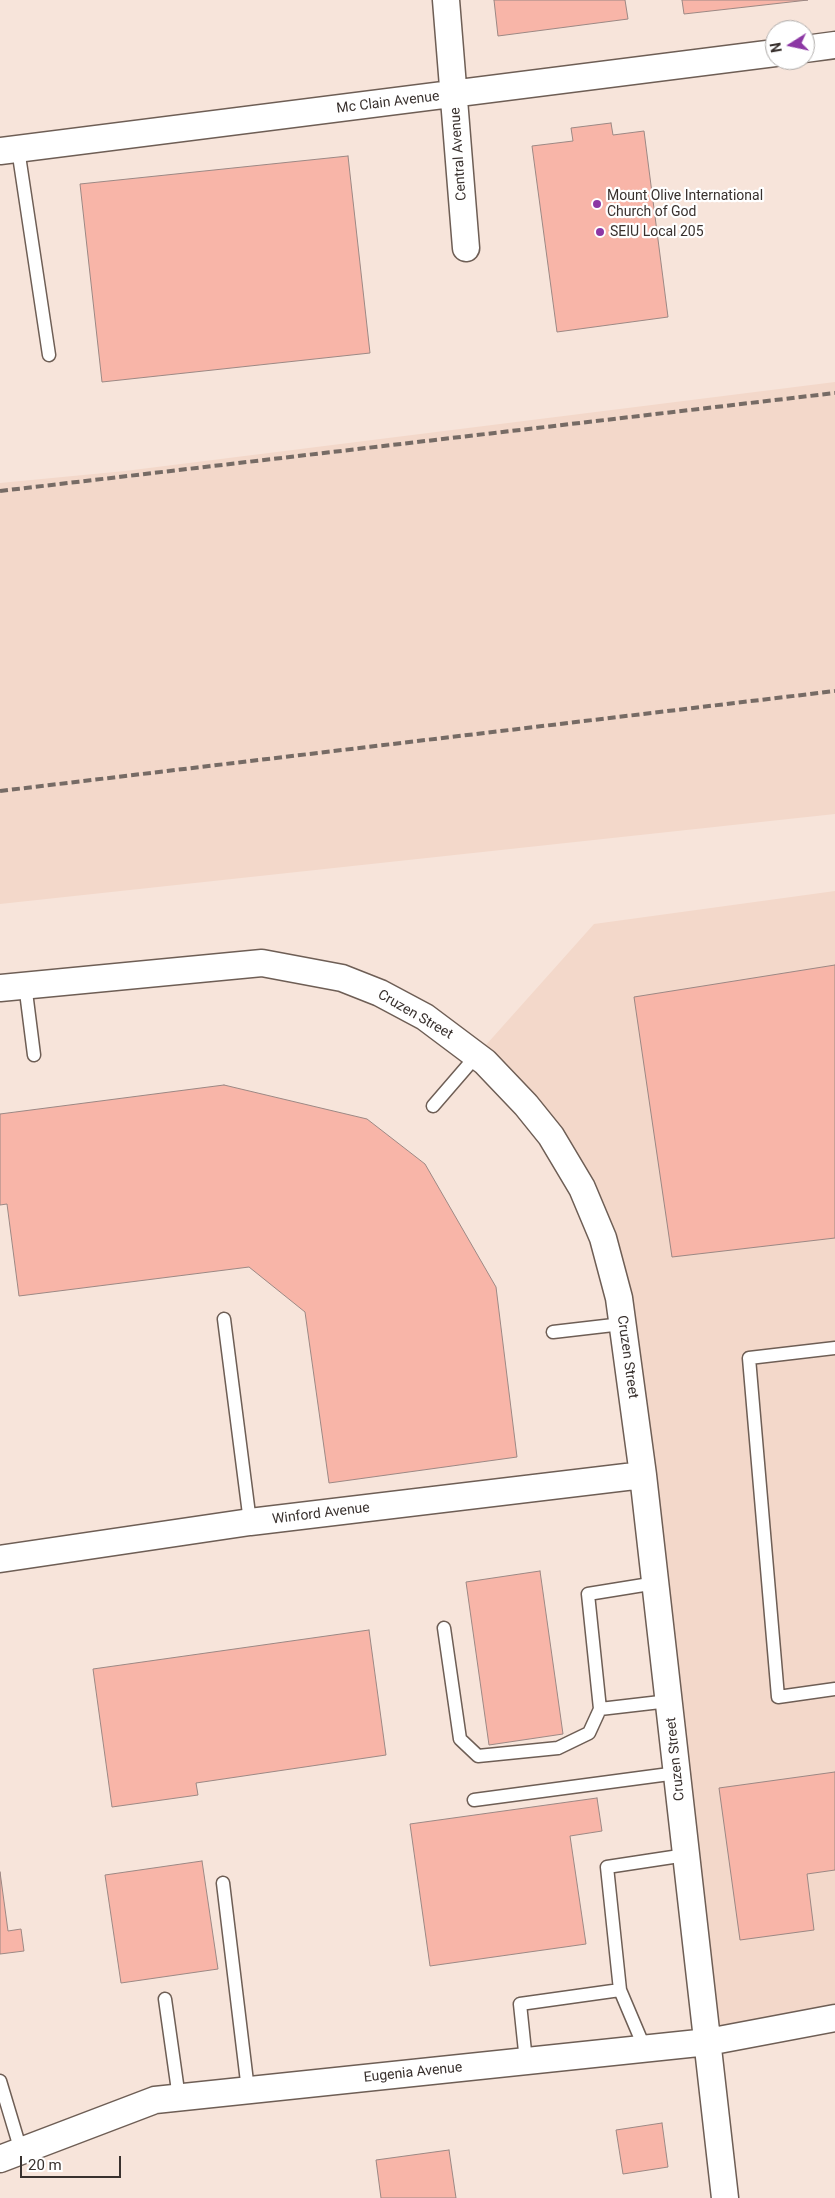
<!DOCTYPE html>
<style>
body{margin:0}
#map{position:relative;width:835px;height:2198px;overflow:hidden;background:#f7e4da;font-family:Roboto,sans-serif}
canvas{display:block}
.north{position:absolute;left:765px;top:20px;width:50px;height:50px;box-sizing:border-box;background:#fff;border:1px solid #b0adab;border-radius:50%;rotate:260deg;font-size:14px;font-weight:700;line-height:20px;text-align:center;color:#39312e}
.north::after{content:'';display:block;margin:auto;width:18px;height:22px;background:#8c37a4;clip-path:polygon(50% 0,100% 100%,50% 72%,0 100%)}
.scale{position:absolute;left:20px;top:2156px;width:101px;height:22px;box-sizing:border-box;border:2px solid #39312e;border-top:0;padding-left:6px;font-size:15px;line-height:18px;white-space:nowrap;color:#39312e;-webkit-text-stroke:4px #fff;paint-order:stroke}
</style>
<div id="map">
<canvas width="835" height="2198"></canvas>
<div class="north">N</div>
<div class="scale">20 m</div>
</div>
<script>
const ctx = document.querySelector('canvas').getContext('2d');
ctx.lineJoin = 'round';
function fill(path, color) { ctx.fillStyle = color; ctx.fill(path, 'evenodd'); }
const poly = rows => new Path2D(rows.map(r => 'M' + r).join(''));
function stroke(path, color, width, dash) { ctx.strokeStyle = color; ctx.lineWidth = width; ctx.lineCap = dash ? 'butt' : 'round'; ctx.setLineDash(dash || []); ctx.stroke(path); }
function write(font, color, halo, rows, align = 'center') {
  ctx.font = font + ' Roboto,sans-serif'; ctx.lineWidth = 4.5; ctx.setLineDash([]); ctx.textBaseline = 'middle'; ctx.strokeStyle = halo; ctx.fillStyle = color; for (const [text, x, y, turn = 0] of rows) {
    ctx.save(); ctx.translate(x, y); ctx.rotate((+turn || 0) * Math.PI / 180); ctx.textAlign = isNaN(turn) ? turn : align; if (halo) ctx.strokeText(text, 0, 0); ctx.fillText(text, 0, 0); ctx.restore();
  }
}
fill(poly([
 [835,382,835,814,0,904,0,483,125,471],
 [835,891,835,2018,708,2042,619,1298,582,1188,477,1055,594,924]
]), '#f3d8ca');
const building = poly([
 [494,0,625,0,628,19,498,36,494,0],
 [682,0,808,0,684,14,682,0],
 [611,123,613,135,644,131,668,317,557,332,532,146,573,141,571,128,611,123],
 [348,156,370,353,102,382,80,184,348,156],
 [835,965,835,1238,672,1257,634,997,835,965],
 [224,1085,367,1119,425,1164,496,1287,517,1457,329,1483,305,1312,249,1267,19,1296,7,1204,0,1205,0,1114,224,1085],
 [540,1571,563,1734,489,1745,466,1582,540,1571],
 [369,1630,386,1755,196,1783,198,1795,112,1807,93,1669,369,1630],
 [835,1772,835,1870,807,1874,814,1930,740,1940,719,1788,835,1772],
 [597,1798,602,1831,570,1836,586,1944,430,1966,410,1824,597,1798],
 [202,1861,218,1969,121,1983,105,1875,202,1861],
 [0,1872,8,1931,21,1929,24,1951,0,1954,0,1872],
 [662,2123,668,2167,623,2174,616,2130,662,2123],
 [449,2150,456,2198,381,2198,376,2160,449,2150]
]);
fill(building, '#f8b5a8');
stroke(building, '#9c8884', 1);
const service = poly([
 [18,149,49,355],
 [25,984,34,1055],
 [433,1106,477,1055],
 [224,1319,250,1522],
 [553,1332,622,1324],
 [835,1348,749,1358,778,1697,835,1689],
 [656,1583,588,1594,600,1709,669,1701],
 [444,1628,460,1739,478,1756,558,1748,589,1733,600,1709],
 [474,1800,677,1773],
 [223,1883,248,2090],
 [620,1990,645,2049],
 [165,1999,179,2098],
 [526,2061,520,2004,620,1990,607,1867,686,1855],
 [0,2081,21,2151]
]);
const minor = poly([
 [446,0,466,248],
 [805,49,835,45],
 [0,151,775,53],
 [0,988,262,963,342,978,380,993,425,1017,485,1062,526,1105,551,1136,582,1188,603,1238,619,1298,643,1475,725,2198],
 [0,1559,250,1522,643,1475],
 [0,2159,155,2100,708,2042,835,2018]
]);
stroke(service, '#6e5e55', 15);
stroke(minor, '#6e5e55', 29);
stroke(service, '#fff', 12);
stroke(minor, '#fff', 26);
stroke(poly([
 [0,491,835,393],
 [0,791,835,691]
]), '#766b65', 4, [8, 4]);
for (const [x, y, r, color] of [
 [597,204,5,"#8c37a4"],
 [600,232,5,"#8c37a4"]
]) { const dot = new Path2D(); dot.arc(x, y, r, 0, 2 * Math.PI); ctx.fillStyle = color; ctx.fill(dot); stroke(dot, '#fff', 2); }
write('14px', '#39312e', '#fff', [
 ["Mc Clain Avenue",388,103,-7],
 ["Central Avenue",459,154,-94],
 ["Cruzen Street",415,1015,30],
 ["Cruzen Street",627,1357,82],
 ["Winford Avenue",321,1514,-7],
 ["Cruzen Street",676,1759,-96],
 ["Eugenia Avenue",413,2073,-6]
]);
write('14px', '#39312e', '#fff', [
 ["Mount Olive International",607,196],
 ["Church of God",607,212],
 ["SEIU Local 205",610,232]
], 'left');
</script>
